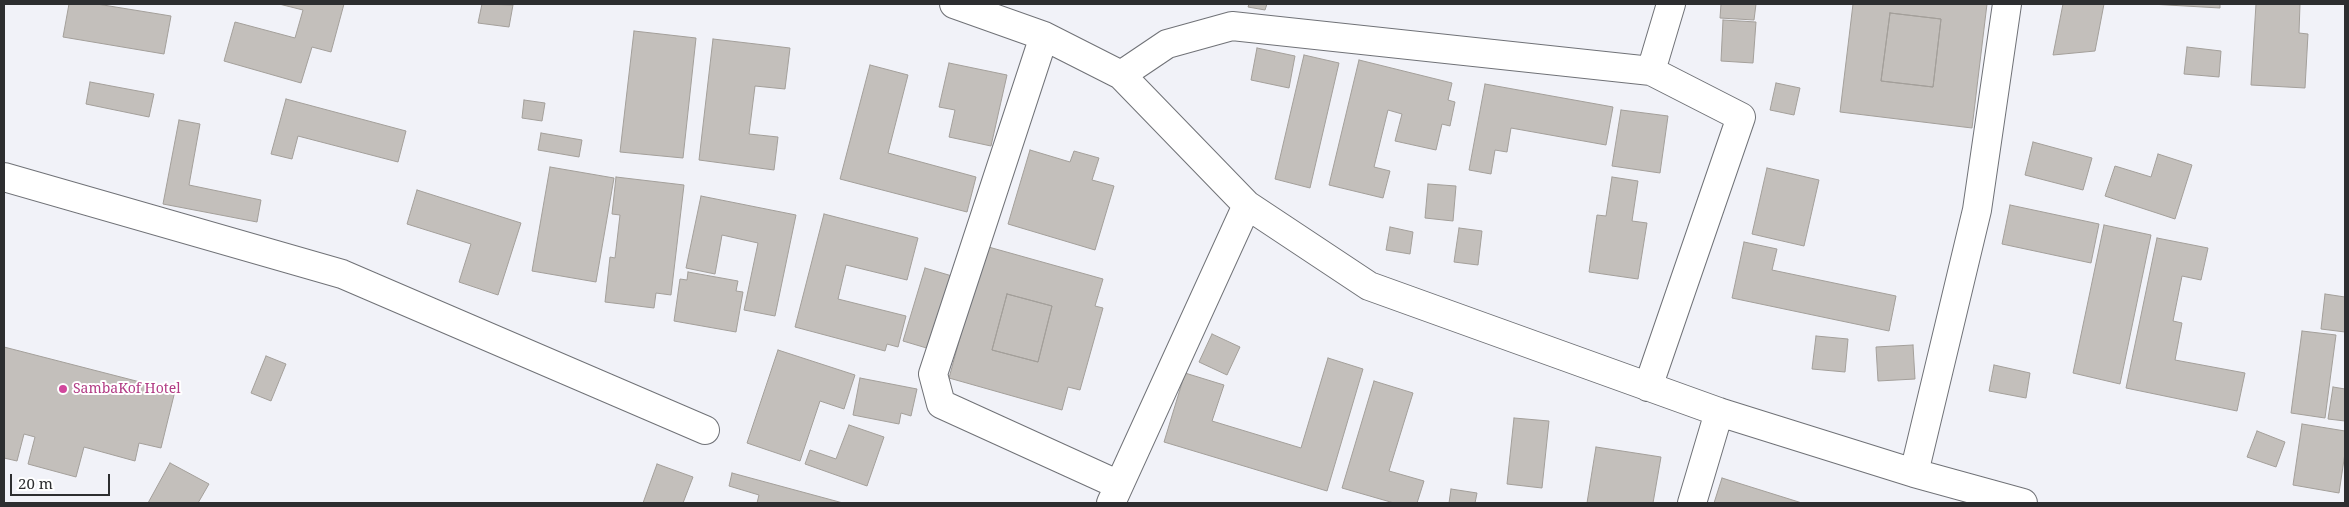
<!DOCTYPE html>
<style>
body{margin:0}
#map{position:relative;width:2349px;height:507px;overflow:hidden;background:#f1f2f8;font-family:"Noto Serif",serif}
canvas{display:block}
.frame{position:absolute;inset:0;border:5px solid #2d2e30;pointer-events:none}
.scale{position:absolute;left:10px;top:474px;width:100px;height:22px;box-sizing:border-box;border:2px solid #2d2e30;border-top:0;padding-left:6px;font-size:15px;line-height:18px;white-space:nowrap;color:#2d2e30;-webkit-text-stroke:4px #fff;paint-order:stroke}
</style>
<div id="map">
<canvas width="2349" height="507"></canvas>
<div class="frame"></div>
<div class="scale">20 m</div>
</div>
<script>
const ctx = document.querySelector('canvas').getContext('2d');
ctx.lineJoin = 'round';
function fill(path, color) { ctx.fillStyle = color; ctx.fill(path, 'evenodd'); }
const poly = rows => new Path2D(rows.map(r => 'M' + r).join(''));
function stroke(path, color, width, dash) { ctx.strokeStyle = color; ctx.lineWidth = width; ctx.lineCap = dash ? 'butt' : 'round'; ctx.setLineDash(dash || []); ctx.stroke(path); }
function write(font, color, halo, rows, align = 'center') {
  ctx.font = font + ' "Noto Serif",serif'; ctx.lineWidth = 4; ctx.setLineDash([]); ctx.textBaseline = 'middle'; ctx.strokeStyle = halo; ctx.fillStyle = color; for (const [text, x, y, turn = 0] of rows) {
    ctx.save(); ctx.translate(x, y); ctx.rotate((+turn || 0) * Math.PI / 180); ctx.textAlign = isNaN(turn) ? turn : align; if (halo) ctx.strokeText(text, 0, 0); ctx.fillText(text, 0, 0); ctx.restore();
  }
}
const building = poly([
 [69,4,97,4,171,16,164,54,63,37,69,4],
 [279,4,344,4,331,52,312,47,301,83,224,61,235,22,295,38,303,10,279,4],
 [482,4,513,5,509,27,478,23,482,4],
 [1249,4,1267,4,1265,10,1248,7,1249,4],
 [1721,4,1756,4,1754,20,1720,18,1721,4],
 [1853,4,1987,4,1972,128,1840,112,1853,4],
 [1890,13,1941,19,1933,87,1881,81,1890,13],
 [2063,4,2104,4,2095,51,2053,55,2063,4],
 [2150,4,2220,4,2220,8,2150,4],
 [2256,4,2300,4,2299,33,2308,34,2305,88,2251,85,2256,4],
 [1890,13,1941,19,1933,87,1881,81,1890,13],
 [1723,20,1756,22,1753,63,1721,61,1723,20],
 [634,31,696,38,683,158,620,152,634,31],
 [713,39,790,48,785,89,755,86,749,134,778,137,774,170,699,160,713,39],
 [2187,47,2221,51,2219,77,2184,74,2187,47],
 [1257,48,1295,56,1289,88,1251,80,1257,48],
 [1304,55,1339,63,1310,188,1275,179,1304,55],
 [1359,60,1452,83,1448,100,1455,102,1450,126,1442,124,1436,150,1395,141,1402,114,1388,110,1374,167,1390,171,1383,198,1329,185,1359,60],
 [949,63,1007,75,991,146,949,137,955,110,939,107,949,63],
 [870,65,908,75,888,153,976,177,967,212,840,179,870,65],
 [90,82,154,94,149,117,86,104,90,82],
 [1776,83,1800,88,1794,115,1770,110,1776,83],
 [1485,84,1613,107,1606,145,1511,128,1507,152,1495,150,1491,174,1469,170,1485,84],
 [286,99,406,131,398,162,298,136,292,159,271,154,286,99],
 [524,100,545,103,542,121,522,118,524,100],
 [1621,110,1668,116,1660,173,1612,166,1621,110],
 [179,120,200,124,189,185,261,200,257,222,163,204,179,120],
 [541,133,582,140,579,157,538,150,541,133],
 [2033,142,2092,158,2083,190,2025,175,2033,142],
 [1030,150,1070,162,1074,151,1099,158,1092,180,1114,186,1095,250,1008,224,1030,150],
 [2158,154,2192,165,2175,219,2105,196,2115,166,2151,177,2158,154],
 [550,167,614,178,596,282,532,271,550,167],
 [1767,168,1819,180,1804,246,1752,234,1767,168],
 [616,177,684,185,671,295,656,293,654,308,605,302,610,257,615,258,620,215,612,214,616,177],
 [1612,177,1638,181,1632,221,1647,223,1638,279,1589,272,1597,215,1606,216,1612,177],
 [1428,184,1456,186,1453,221,1425,218,1428,184],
 [417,190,521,223,498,295,459,282,471,244,407,224,417,190],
 [701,196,796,215,775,316,744,310,758,243,722,235,715,274,686,268,701,196],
 [2010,205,2099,224,2091,263,2002,244,2010,205],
 [824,214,918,238,907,280,846,265,838,299,906,316,898,347,887,344,885,351,795,327,824,214],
 [2104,225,2151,235,2120,384,2073,373,2104,225],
 [1390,227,1413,232,1410,254,1386,250,1390,227],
 [1459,228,1482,231,1478,265,1454,262,1459,228],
 [2157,238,2208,248,2201,280,2182,276,2173,321,2182,323,2175,360,2245,373,2237,411,2126,388,2157,238],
 [1744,242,1777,249,1772,270,1896,296,1889,331,1732,298,1744,242],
 [985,246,1103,279,1095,306,1103,308,1080,390,1068,387,1062,410,949,378,985,246],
 [1007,294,1052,306,1038,362,992,350,1007,294],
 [925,268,952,276,930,349,903,341,925,268],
 [688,272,738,281,736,291,743,292,736,332,674,321,680,279,687,280,688,272],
 [1007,294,1052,306,1038,362,992,350,1007,294],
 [2325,294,2345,297,2345,332,2321,329,2325,294],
 [2302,331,2336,335,2325,418,2291,413,2302,331],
 [1212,334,1240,347,1227,375,1199,362,1212,334],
 [1816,336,1848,339,1845,372,1812,369,1816,336],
 [1913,345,1915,379,1878,381,1876,347,1913,345],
 [4,347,175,391,161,448,139,443,135,461,84,447,76,477,28,464,35,437,24,434,17,461,4,458,4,347],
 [778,350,855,375,844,409,820,401,800,461,747,443,778,350],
 [266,356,286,364,271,401,251,393,266,356],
 [1328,358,1363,369,1327,491,1164,442,1185,373,1224,385,1212,421,1301,448,1328,358],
 [1994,365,2030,373,2026,398,1989,391,1994,365],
 [860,378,917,389,911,416,901,413,899,424,853,415,860,378],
 [1374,381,1413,393,1389,471,1424,481,1417,503,1394,503,1342,488,1374,381],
 [2333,387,2345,389,2345,421,2328,419,2333,387],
 [1514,418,1549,421,1542,488,1507,484,1514,418],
 [2302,424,2345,431,2345,453,2339,493,2293,485,2302,424],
 [849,425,884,437,867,486,805,464,810,450,836,459,849,425],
 [2257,431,2285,442,2276,467,2247,457,2257,431],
 [1596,447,1661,457,1653,503,1587,503,1596,447],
 [170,463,209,484,198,503,148,503,170,463],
 [657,464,693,477,683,503,643,503,657,464],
 [732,473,843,503,757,503,759,495,729,486,732,473],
 [1722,478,1802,503,1714,503,1722,478],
 [1451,489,1477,493,1475,503,1449,503,1451,489]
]);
fill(building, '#c3bfbb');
stroke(building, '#a39f9a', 1);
const minor = poly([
 [954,4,1044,36,1121,75,1247,205,1369,286,1719,412,1914,473,2023,503],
 [1044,36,933,374,941,404,1119,485],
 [1651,71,1671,4],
 [1121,75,1167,44,1232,26,1651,71,1741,117,1648,387],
 [4,177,342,274,705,430],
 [1914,473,1977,210,2007,4],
 [1111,503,1247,205],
 [1692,503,1719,412]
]);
stroke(minor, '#707277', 30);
stroke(minor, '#fff', 28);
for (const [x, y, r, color] of [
 [63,389,5,"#d1479c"]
]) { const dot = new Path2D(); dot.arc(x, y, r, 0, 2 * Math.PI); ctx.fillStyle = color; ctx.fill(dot); stroke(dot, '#fff', 2); }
write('14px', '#b23c85', '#fff', [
 ["SambaKof Hotel",73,389]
], 'left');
</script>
